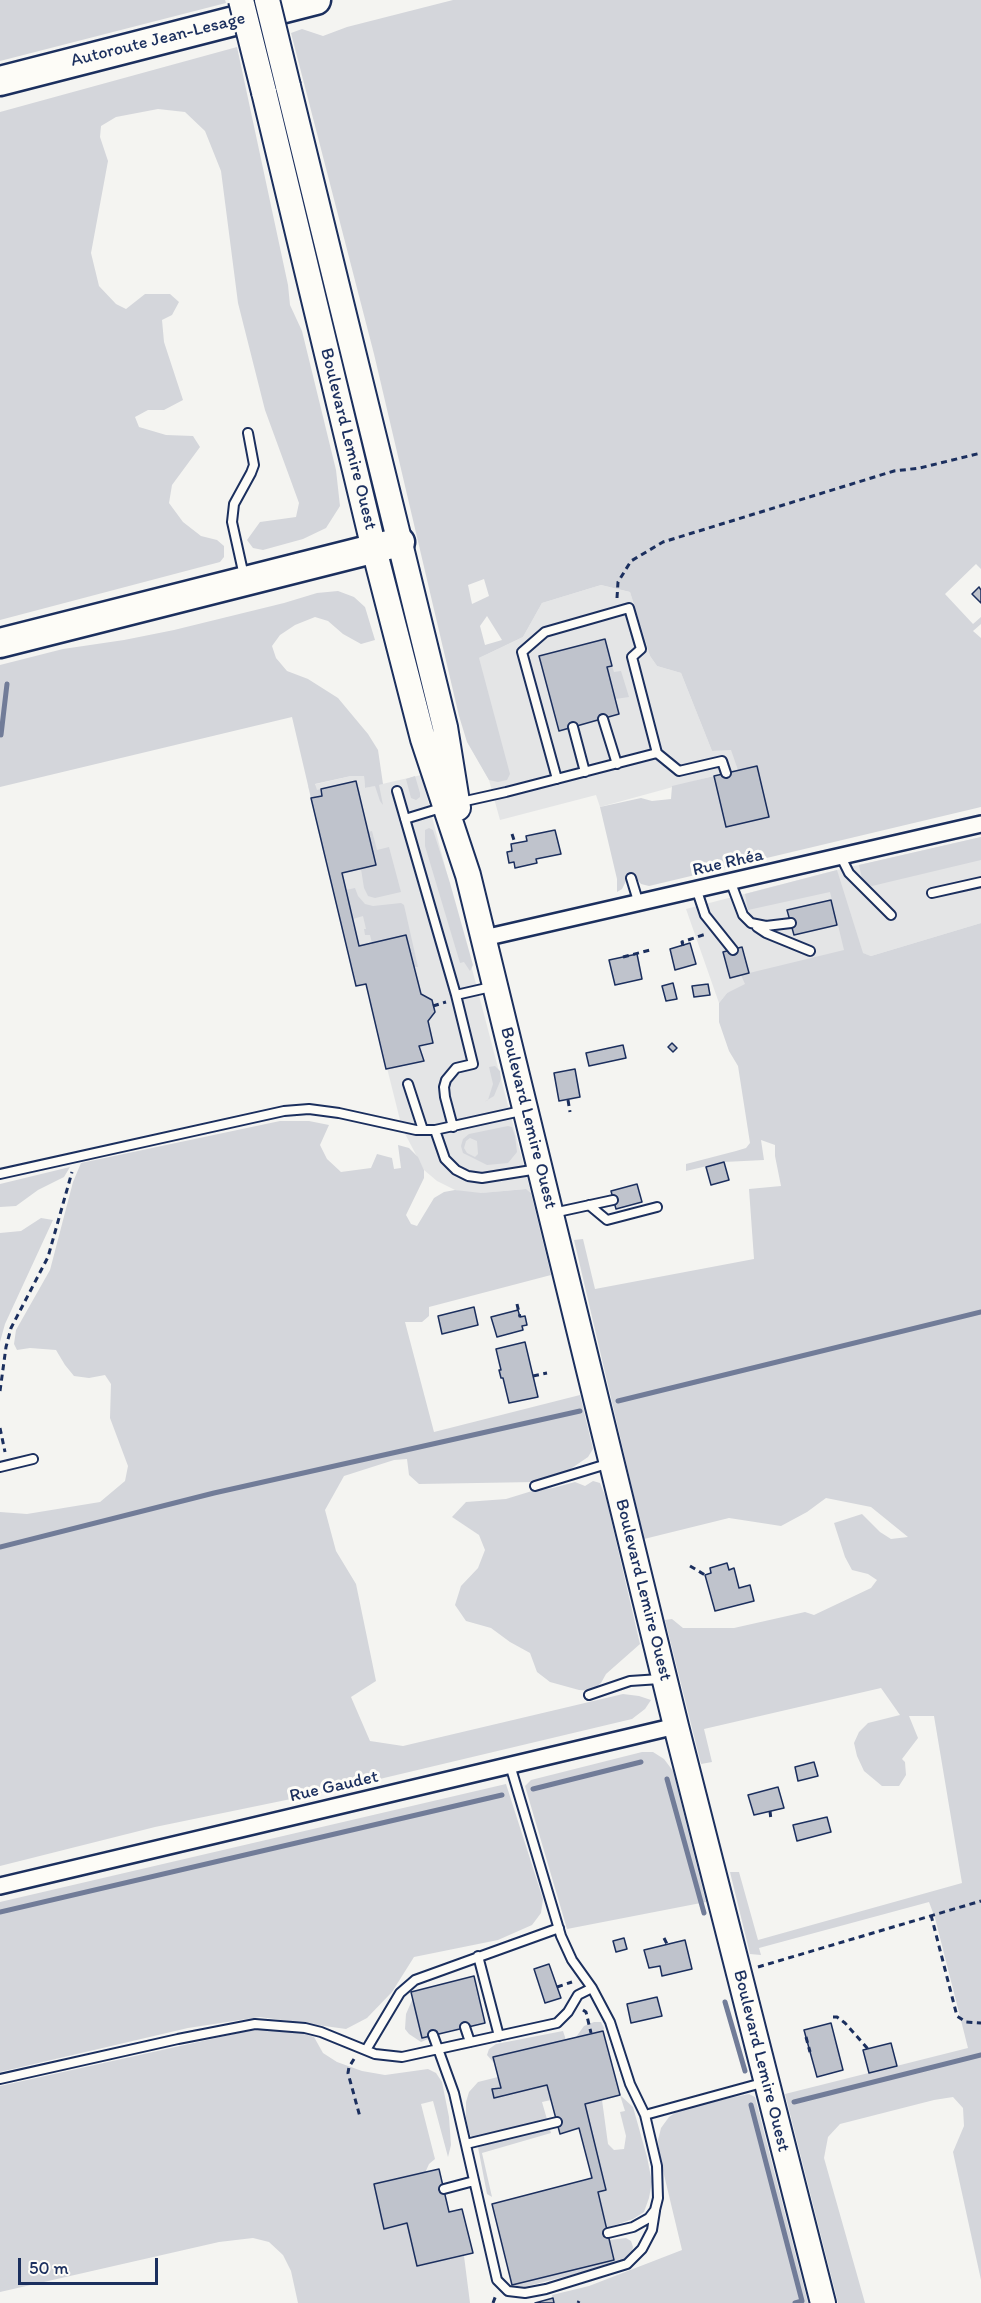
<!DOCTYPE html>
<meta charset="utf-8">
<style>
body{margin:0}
#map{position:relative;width:981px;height:2303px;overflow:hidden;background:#f4f4f1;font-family:Itim,sans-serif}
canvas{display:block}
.scale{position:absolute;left:18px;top:2258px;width:140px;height:27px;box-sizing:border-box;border:3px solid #1b2f5e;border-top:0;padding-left:8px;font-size:18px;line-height:21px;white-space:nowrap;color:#1b2f5e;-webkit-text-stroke:4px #fdfcf7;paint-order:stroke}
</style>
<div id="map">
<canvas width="981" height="2303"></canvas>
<div class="scale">50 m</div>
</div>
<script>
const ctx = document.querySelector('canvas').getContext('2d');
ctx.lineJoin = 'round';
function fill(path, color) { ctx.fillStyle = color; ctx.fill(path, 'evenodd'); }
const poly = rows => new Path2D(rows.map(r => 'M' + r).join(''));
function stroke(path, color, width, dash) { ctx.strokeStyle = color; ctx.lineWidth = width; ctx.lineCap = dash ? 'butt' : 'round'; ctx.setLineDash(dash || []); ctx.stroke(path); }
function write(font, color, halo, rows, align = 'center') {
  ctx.font = font + ' Itim,sans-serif'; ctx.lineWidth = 6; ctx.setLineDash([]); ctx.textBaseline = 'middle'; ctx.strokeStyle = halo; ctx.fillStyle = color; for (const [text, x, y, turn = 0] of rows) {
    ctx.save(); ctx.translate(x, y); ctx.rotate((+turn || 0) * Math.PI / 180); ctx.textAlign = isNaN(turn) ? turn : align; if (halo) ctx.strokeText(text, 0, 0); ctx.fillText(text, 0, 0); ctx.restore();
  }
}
fill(poly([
 [601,585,630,592,650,656,657,666,681,673,712,751,731,749,757,766,769,817,726,827,713,776,600,807,596,795,500,820,489,780,467,741,448,668,479,658,523,637,542,603],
 [421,775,531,1193,525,1189,472,1194,455,1190,437,1181,424,1170,402,1128,366,984,356,986,308,786,351,776,364,776,365,788],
 [981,837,981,923,871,956,859,952,727,993,719,1003,686,909,837,870]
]), '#e4e5e6');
fill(poly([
 [0,0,225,0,226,3,0,61],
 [453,0,981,0,981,569,976,564,945,594,973,624,981,617,981,624,973,631,981,638,981,807,649,886,641,884,633,874,628,877,622,889,617,892,617,879,600,807,641,798,652,801,671,799,672,786,714,776,726,827,769,817,757,766,738,770,731,750,712,751,681,673,657,666,650,656,630,592,601,585,542,603,523,637,479,658,510,774,507,780,498,782,489,780,467,742,459,716,374,354,291,33,302,29,323,36,347,27],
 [484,579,489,596,472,604,468,585],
 [487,616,502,640,485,645,480,626],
 [237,47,288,285,290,305,302,331,336,470,340,506,326,528,303,539,263,550,253,548,247,540,260,522,296,517,299,503,265,410,238,303,221,171,205,131,185,112,158,109,116,117,101,126,100,137,108,161,91,253,99,286,116,304,126,309,145,294,170,294,179,302,172,315,162,320,164,342,183,400,164,410,148,410,135,417,139,427,166,435,193,436,200,447,172,485,169,503,183,522,201,536,217,540,224,546,224,557,220,562,0,620,0,112],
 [338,591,354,597,365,607,375,640,361,644,343,634,328,621,315,617,295,625,280,635,272,646,276,658,287,671,308,679,338,698,368,734,378,750,383,784,379,785,383,805,380,801,375,786,365,788,364,776,351,776,315,784,317,790,321,789,322,796,311,798,292,717,0,787,0,665,63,649,124,640,174,630,284,603,317,593],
 [612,666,614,672,621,671,629,697,615,699,607,667],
 [415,776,420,793,420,797,416,800,411,798,406,779],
 [429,828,433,830,450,883,473,965,470,971,464,962,460,963,425,846,425,830],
 [372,831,377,850,389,847,401,892,375,898,368,896,364,888,361,869,376,865,368,832],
 [981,837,981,860,872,886,863,883,859,865],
 [837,870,863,953,871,956,981,923,981,2280,953,2152,964,2126,963,2108,953,2097,934,2100,840,2124,828,2137,824,2158,865,2303,838,2303,785,2094,968,2048,935,1918,929,1902,759,1948,761,1955,750,1954,730,1872,739,1872,758,1940,962,1883,934,1716,909,1716,918,1738,902,1759,905,1762,906,1775,899,1786,882,1786,864,1771,857,1756,854,1743,859,1732,868,1723,900,1715,881,1688,704,1729,712,1762,701,1764,665,1620,672,1619,683,1628,734,1628,805,1612,814,1615,871,1588,877,1580,868,1574,852,1570,845,1557,834,1523,862,1514,880,1532,891,1539,908,1537,871,1507,826,1498,807,1512,781,1526,729,1518,644,1539,574,1240,583,1239,595,1289,754,1259,749,1189,781,1186,775,1156,775,1145,761,1140,764,1160,724,1162,686,1171,686,1164,736,1151,746,1148,750,1143,738,1066,729,1051,719,1022,719,1003,727,993,745,984,741,975,844,950,830,892,748,910,745,894],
 [355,888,358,896,365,904,373,906,401,903,404,905,418,967,414,967,406,935,372,943,370,935,365,935,364,929,366,929,363,916,353,919,346,890],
 [495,1066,500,1071,501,1079,494,1096,484,1102,488,1100,493,1084,489,1067],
 [280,1121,309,1121,329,1125,320,1145,327,1159,341,1172,371,1168,377,1154,392,1158,394,1169,401,1168,398,1145,409,1148,418,1157,424,1170,424,1178,406,1215,411,1224,417,1226,434,1198,444,1192,455,1190,481,1193,526,1189,531,1193,551,1275,429,1307,429,1316,422,1322,405,1322,434,1432,580,1395,593,1449,588,1457,569,1470,535,1482,419,1484,409,1475,407,1459,394,1460,344,1476,325,1510,336,1551,356,1584,376,1681,351,1697,370,1741,403,1746,623,1694,639,1696,651,1700,645,1709,632,1719,325,1792,155,1827,0,1866,0,1512,27,1514,100,1502,125,1481,128,1466,110,1418,111,1384,105,1375,89,1378,74,1376,65,1365,56,1350,30,1348,17,1350,14,1344,16,1330,50,1270,73,1182,81,1163],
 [508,1126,512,1127,515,1136,517,1152,508,1163,487,1165,463,1153,461,1146,463,1139,469,1134],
 [470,1138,477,1141,478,1154,475,1157,467,1153,464,1148,466,1141],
 [70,1167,64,1177,38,1190,16,1206,0,1207,0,1184],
 [41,1218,53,1220,5,1324,0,1342,0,1233,21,1231],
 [593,1481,600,1483,606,1498,640,1644,606,1674,601,1683,592,1691,579,1690,550,1682,537,1672,530,1653,510,1642,491,1628,466,1621,455,1605,461,1586,478,1568,485,1550,479,1535,452,1517,466,1502,506,1499,532,1491,553,1488,575,1482,585,1486],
 [642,1752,653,1752,664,1759,673,1771,706,1902,567,1929,525,1786,531,1780],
 [506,1784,543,1899,541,1913,532,1925,498,1940,414,1957,392,1992,367,2018,346,2029,260,2017,188,2028,0,2072,0,1902],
 [413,1998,422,2038,429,2036,428,2039,421,2042,409,2034,405,2029,406,2014],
 [594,2022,601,2022,604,2028,603,2031,576,2037,584,2026],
 [270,2028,296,2031,314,2037,323,2053,337,2062,362,2071,385,2075,428,2069,436,2073,442,2082,449,2117,451,2145,448,2157,433,2101,421,2104,435,2159,429,2164,425,2173,374,2185,384,2228,407,2223,417,2266,464,2256,470,2303,298,2303,291,2271,283,2255,269,2242,253,2238,219,2242,0,2292,0,2086,243,2032],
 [563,2031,566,2040,493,2057,494,2063,487,2055,489,2049,496,2044],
 [498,2077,501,2088,492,2089,494,2098,547,2085,551,2100,542,2102,551,2133,482,2153,492,2197,487,2194,478,2147,535,2131,475,2138,470,2135,466,2118,466,2102,469,2092,478,2082],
 [749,2094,755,2097,808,2303,554,2303,552,2295,589,2286,682,2250,660,2158,658,2140,661,2128,669,2117,682,2108],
 [620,2095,633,2107,647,2157,652,2182,649,2198,644,2212,633,2219,607,2228,598,2192,606,2189,585,2104,602,2100,608,2144,614,2150,624,2149,626,2136,620,2112,625,2111],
 [626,2238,631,2241,633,2247,632,2252,626,2259,615,2264,524,2287,512,2285,614,2260,609,2240]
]), '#d4d6db');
stroke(poly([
 [1,735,7,684],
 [618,1401,981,1312],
 [0,1547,214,1493,580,1411],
 [667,1779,704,1913],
 [533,1789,641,1762],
 [0,1912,502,1795],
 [725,2002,745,2071],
 [794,2102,981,2055],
 [751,2105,802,2301,795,2303]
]), '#717c98', 5);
const building = poly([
 [979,587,981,590,981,603,972,594,979,587],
 [605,639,612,666,607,667,619,714,559,731,539,656,605,639],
 [757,766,769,817,726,827,714,776,757,766],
 [356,781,376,865,342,873,359,946,406,935,421,994,432,1000,435,1012,428,1021,433,1043,419,1046,424,1061,386,1069,366,984,356,986,311,798,322,796,321,789,356,781],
 [555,830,561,854,536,859,537,863,515,868,514,862,509,863,507,852,512,851,511,844,527,841,526,836,555,830],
 [831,900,837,925,794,935,787,910,831,900],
 [690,943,696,964,675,970,670,949,690,943],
 [742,947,749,973,730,978,723,952,742,947],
 [637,954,642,979,615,985,609,960,637,954],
 [673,983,677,999,666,1001,662,986,673,983],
 [708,984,710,995,694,997,692,986,708,984],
 [672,1043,677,1048,673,1052,668,1047,672,1043],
 [623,1045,626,1058,589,1066,586,1053,623,1045],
 [575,1069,580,1097,559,1101,554,1073,575,1069],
 [724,1162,729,1180,711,1185,706,1167,724,1162],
 [637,1184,642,1202,616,1209,611,1191,637,1184],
 [474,1307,478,1325,442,1334,438,1316,474,1307],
 [518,1310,520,1317,525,1316,527,1325,522,1326,523,1330,497,1337,491,1317,518,1310],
 [525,1342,538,1397,509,1403,503,1378,501,1378,499,1370,501,1370,496,1349,525,1342],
 [727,1563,729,1570,734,1568,739,1588,750,1585,754,1601,715,1611,705,1575,711,1573,710,1568,727,1563],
 [814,1762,818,1776,798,1781,795,1767,814,1762],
 [778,1787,784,1808,754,1815,748,1795,778,1787],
 [827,1817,831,1832,797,1841,793,1825,827,1817],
 [624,1938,627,1949,616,1952,613,1941,624,1938],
 [685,1940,692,1969,662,1976,660,1966,649,1968,644,1950,685,1940],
 [549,1964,561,1998,545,2003,534,1969,549,1964],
 [474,1976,485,2023,422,2038,411,1992,474,1976],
 [657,1997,662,2016,631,2023,627,2004,657,1997],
 [831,2023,843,2070,817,2077,804,2030,831,2023],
 [603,2031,620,2095,585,2104,606,2190,598,2192,614,2260,512,2285,492,2204,592,2178,579,2128,560,2134,547,2085,494,2098,492,2089,501,2088,493,2057,603,2031],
 [891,2043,897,2066,869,2073,863,2050,891,2043],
 [439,2169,449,2212,462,2209,473,2253,417,2266,407,2223,384,2229,374,2184,439,2169],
 [553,2298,554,2303,535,2303,553,2298]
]);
fill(building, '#bfc3cc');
stroke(building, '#1b2f5e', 1.5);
const lane = poly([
 [244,576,232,522,234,504,251,473,254,465,248,433],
 [603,719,617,764],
 [573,727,585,772],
 [657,753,679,771,722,761,726,773],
 [397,791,456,995,491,987],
 [461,802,506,792,657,753,632,657,641,649,629,608,545,632,522,652,557,779],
 [405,819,441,808],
 [841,857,849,873,891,915],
 [631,878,639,904],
 [731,883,743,915,751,923,766,926,791,923],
 [697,891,705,915,733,950],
 [932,893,981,882],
 [757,927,766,933,810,951],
 [408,1084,423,1130],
 [453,1127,445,1097,444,1087,446,1080,456,1068,473,1064,456,995],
 [435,1130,445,1159,456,1170,468,1176,482,1178,538,1169],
 [0,1174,284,1111,309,1109,339,1113,416,1130,435,1130,521,1111],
 [589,1205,607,1220,657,1207],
 [553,1213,613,1200],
 [0,1467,33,1459],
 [535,1486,610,1463],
 [589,1695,630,1681,660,1679],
 [510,1765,561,1936,572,1960,592,1988,610,2022,630,2084,645,2115,657,2166,658,2198,655,2210,649,2218,633,2227,608,2233],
 [478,1956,499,2036],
 [465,2027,470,2042],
 [433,2035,454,2093,497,2280,508,2291,525,2293,546,2289,627,2264,642,2249,652,2230,655,2211],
 [366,2050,400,1993,415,1980,559,1928],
 [0,2079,178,2039,255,2024,305,2028,321,2032,375,2054,402,2057,557,2023,568,2012,578,1995,592,1988],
 [645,2115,762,2083],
 [466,2144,557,2122],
 [444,2189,474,2181]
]);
const street = poly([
 [484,938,981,824],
 [0,1886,676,1726]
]);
const primary = poly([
 [288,86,445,727,458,808],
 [264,92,374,549,423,739,468,875,676,1726,823,2303]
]);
const highway = poly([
 [0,81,316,0],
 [0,643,400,542]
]);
stroke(lane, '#1b2f5e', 12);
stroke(street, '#1b2f5e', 20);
stroke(primary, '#1b2f5e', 28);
stroke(highway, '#1b2f5e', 33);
stroke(poly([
 [617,598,618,582,631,561,663,542,894,471,920,468,981,453],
 [512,834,515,843],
 [683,946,682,942,706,934],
 [623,957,650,950],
 [433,1006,446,1002],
 [568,1100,570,1112],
 [517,1304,520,1317],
 [533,1376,547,1373],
 [0,1391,6,1347,11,1328,48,1257,72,1172],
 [0,1428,5,1452],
 [690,1566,705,1575],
 [770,1811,771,1820],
 [931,1915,957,2016,966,2022,981,2023],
 [664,1938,667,1944],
 [758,1967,981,1901],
 [557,1987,572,1982],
 [583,2010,586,2012,591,2033],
 [833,2017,837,2017,845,2023,868,2049],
 [806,2037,810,2052],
 [354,2059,349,2067,348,2073,360,2117],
 [493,2303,496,2295],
 [578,2303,579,2301]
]), '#1b2f5e', 3, [6, 4.5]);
stroke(lane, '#fdfcf7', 8);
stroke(street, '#fdfcf7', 15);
stroke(primary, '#fdfcf7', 24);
stroke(highway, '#fdfcf7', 28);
const primaryBridge = poly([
 [241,0,264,92],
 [267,0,288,86]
]);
stroke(primaryBridge, '#1b2f5e', 28, []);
stroke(primaryBridge, '#fdfcf7', 24);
write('18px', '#1b2f5e', '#fdfcf7', [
 ["Autoroute Jean-Lesage",158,40,-14],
 ["Boulevard Lemire Ouest",348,439,76],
 ["Rue Rhéa",728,863,-13],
 ["Boulevard Lemire Ouest",528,1118,76],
 ["Boulevard Lemire Ouest",643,1590,76],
 ["Rue Gaudet",334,1787,-13],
 ["Boulevard Lemire Ouest",761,2061,76]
]);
</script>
